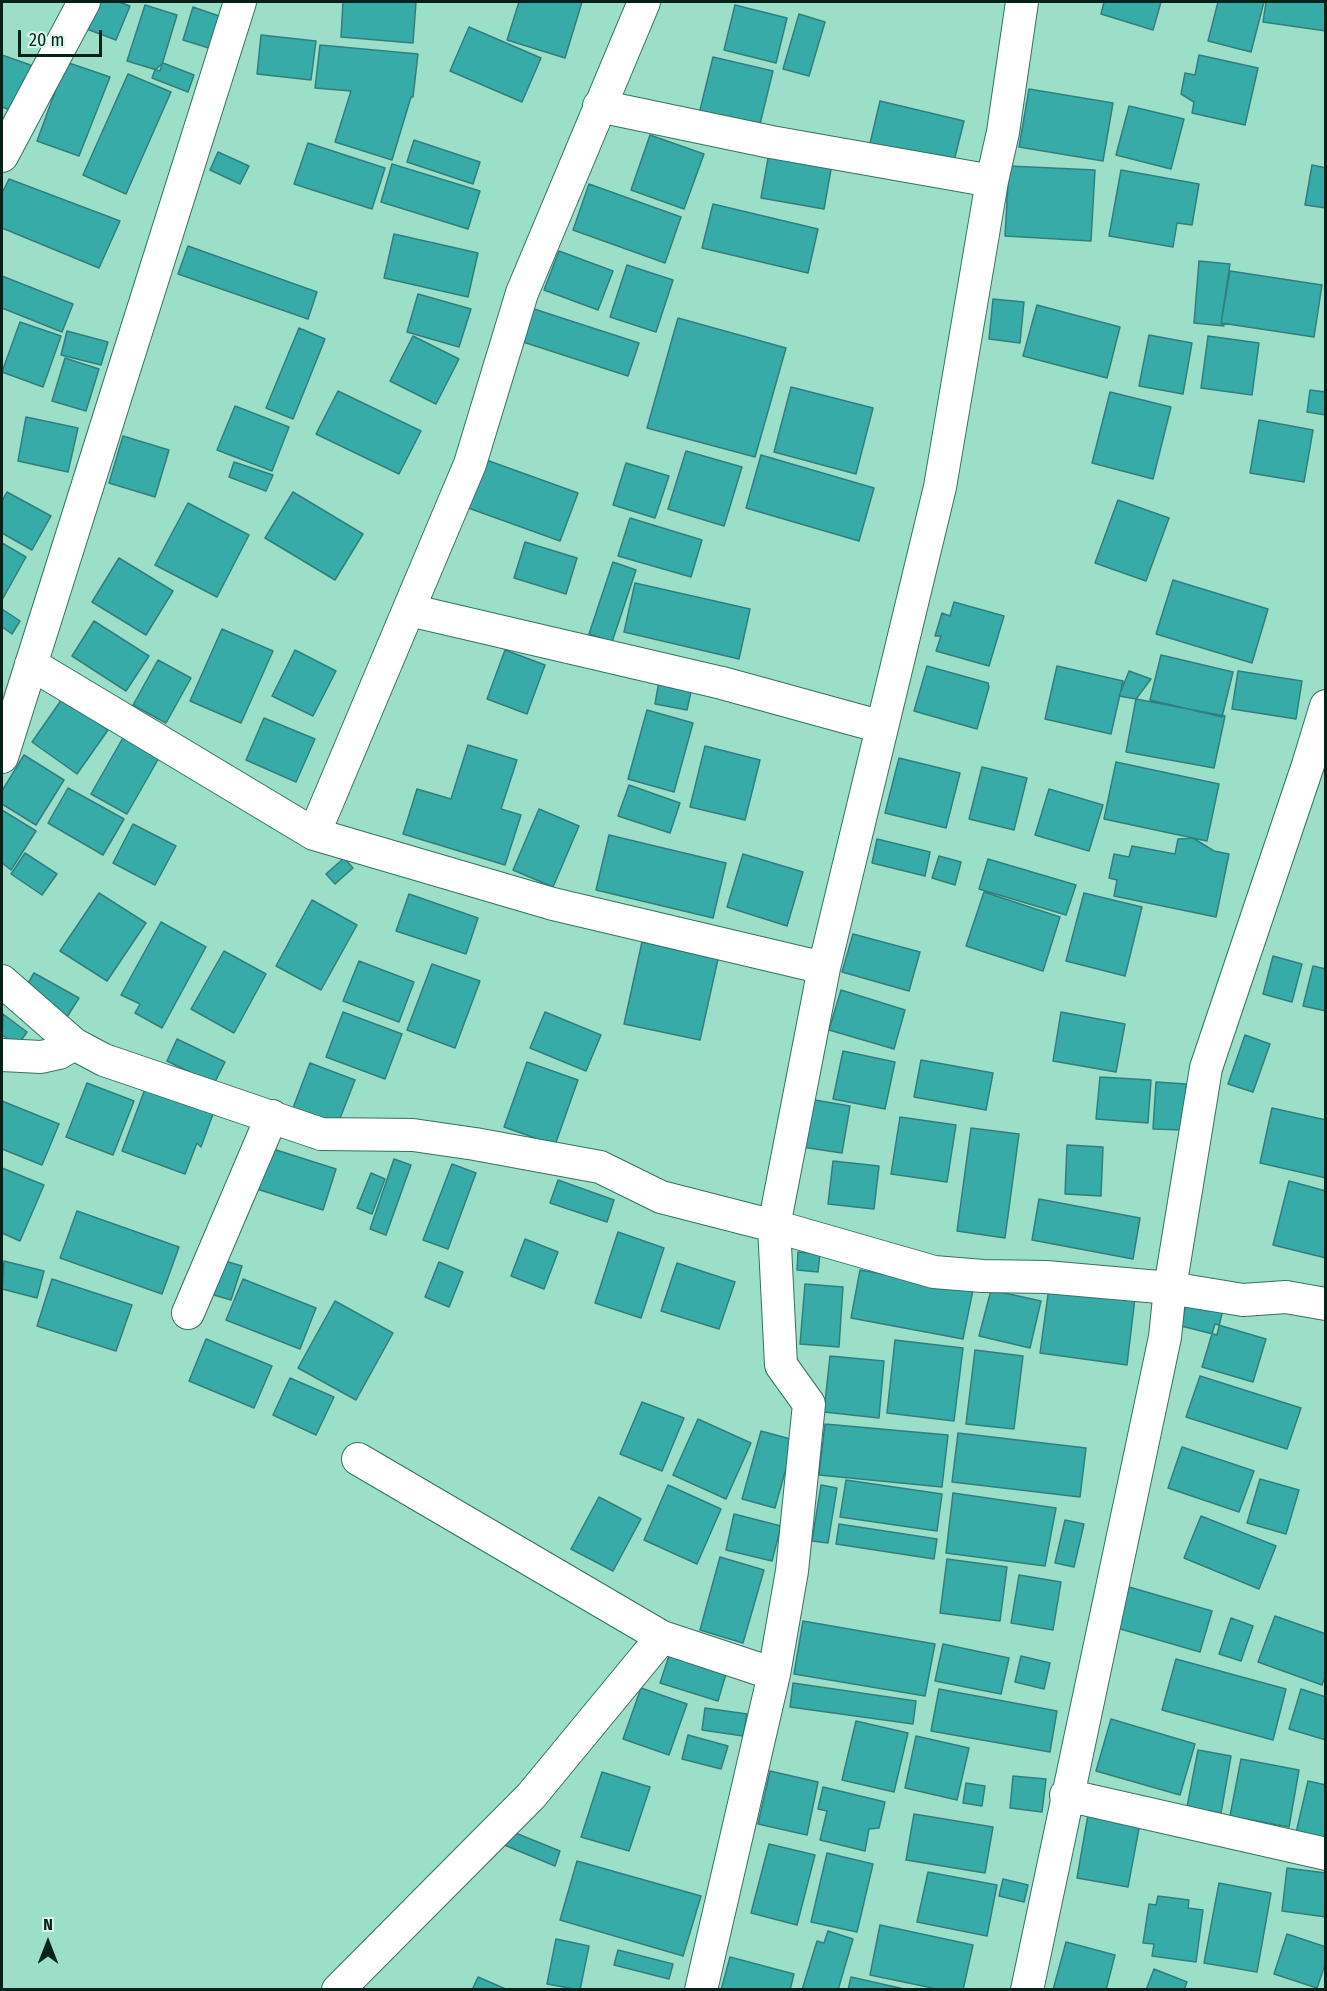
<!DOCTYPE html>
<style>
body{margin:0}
#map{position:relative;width:1327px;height:1991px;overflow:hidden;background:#9bdfc9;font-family:"Fira Sans Condensed",sans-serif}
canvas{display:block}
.frame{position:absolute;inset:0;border:3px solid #04211a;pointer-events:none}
.north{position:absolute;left:18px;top:1913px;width:60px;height:60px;-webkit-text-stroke:4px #d7f8ed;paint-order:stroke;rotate:0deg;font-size:16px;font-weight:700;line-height:24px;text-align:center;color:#04211a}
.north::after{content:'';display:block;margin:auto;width:21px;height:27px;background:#04211a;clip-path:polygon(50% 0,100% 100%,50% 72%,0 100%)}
.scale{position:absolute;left:18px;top:30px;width:84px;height:27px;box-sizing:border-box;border:3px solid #04211a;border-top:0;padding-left:8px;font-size:18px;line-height:21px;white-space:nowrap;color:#04211a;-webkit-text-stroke:4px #d7f8ed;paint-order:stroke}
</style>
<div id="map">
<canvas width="1327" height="1991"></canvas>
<div class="frame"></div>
<div class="north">N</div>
<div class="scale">20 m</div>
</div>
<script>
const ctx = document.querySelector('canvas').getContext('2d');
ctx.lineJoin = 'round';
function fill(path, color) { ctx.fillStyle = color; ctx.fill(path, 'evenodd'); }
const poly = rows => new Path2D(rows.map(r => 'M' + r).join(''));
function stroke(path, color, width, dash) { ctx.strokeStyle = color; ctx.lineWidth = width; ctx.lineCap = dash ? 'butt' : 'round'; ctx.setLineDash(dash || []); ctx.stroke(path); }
const building = poly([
 [95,2,119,2,130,6,116,40,84,28,95,2],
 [343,2,416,2,413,43,341,37,343,2],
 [519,2,582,2,565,58,507,40,519,2],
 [1104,2,1161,2,1153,30,1101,14,1104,2],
 [1218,2,1264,2,1251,52,1208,41,1218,2],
 [1266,2,1326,2,1326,31,1263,22,1266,2],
 [145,5,177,15,160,71,127,61,145,5],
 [735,5,787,18,776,63,724,50,735,5],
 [193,7,222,17,212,49,183,40,193,7],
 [799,14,825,22,809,76,783,69,799,14],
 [469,27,541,58,522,102,450,71,469,27],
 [261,35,316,41,311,80,257,74,261,35],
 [320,45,418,54,413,97,411,97,392,160,335,142,351,91,315,88,320,45],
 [2,55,36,67,18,113,2,107,2,55],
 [1199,55,1258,68,1245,125,1192,113,1194,102,1181,94,1185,73,1195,75,1199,55],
 [713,57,773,71,759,128,699,114,713,57],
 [66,62,110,77,79,156,37,141,66,62],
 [163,63,194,75,188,92,152,78,155,70,163,63],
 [128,74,171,92,126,194,83,175,128,74],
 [1029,89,1113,103,1103,161,1019,147,1029,89],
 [880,101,964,121,951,173,868,152,880,101],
 [1129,106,1184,119,1171,169,1116,155,1129,106],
 [650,135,704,154,684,209,631,190,650,135],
 [414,140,480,162,473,184,407,162,414,140],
 [308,143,385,168,372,209,294,184,308,143],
 [770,147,833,158,824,209,761,198,770,147],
 [218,152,249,166,240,184,210,170,218,152],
 [392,164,480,191,468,229,381,202,392,164],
 [1312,165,1326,168,1326,208,1305,205,1312,165],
 [1009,166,1095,170,1091,241,1005,236,1009,166],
 [1121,170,1199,184,1192,225,1177,223,1173,247,1109,236,1121,170],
 [9,179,120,221,99,268,2,228,2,193,9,179],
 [589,184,681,217,665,263,573,230,589,184],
 [713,204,818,229,808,273,702,248,713,204],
 [394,234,478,253,468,297,384,278,394,234],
 [188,246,317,292,308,319,178,274,188,246],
 [559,251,613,271,598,310,544,290,559,251],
 [1199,261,1230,264,1221,323,1224,326,1194,323,1199,261],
 [627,265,673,280,656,332,610,317,627,265],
 [1230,271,1322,285,1314,337,1221,323,1230,271],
 [2,276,73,304,62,332,2,308,2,276],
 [418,294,471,309,459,347,407,332,418,294],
 [993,299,1024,302,1020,343,989,339,993,299],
 [1037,305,1120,327,1107,378,1023,356,1037,305],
 [534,309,639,343,628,376,523,342,534,309],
 [678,318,786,348,755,457,647,428,678,318],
 [20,322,61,336,43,387,2,372,20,322],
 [299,328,325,339,293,419,266,408,299,328],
 [67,331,108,342,101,365,61,355,67,331],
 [1149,335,1192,343,1183,394,1139,386,1149,335],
 [413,336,459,359,436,404,390,381,413,336],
 [1208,336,1259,343,1252,395,1201,388,1208,336],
 [65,358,99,369,86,411,52,401,65,358],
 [791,387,873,408,856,474,774,452,791,387],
 [1310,390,1326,392,1326,415,1307,412,1310,390],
 [338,391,421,431,399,474,316,434,338,391],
 [1110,392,1171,407,1153,479,1092,463,1110,392],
 [235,406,289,427,272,471,217,450,235,406],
 [26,417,78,428,68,472,18,461,26,417],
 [1259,420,1313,430,1304,482,1250,473,1259,420],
 [123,436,169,450,155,497,109,483,123,436],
 [686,451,742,467,724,526,668,509,686,451],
 [761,455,874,488,859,541,746,508,761,455],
 [478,457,578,493,560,541,460,505,478,457],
 [234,462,273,475,266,491,229,477,234,462],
 [626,463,669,476,655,518,613,505,626,463],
 [7,492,51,516,32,550,2,533,2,501,7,492],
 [293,492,363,534,335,580,265,538,293,492],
 [1118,500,1169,518,1146,581,1095,563,1118,500],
 [188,503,249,535,217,597,155,565,188,503],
 [630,518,702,540,691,577,618,556,630,518],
 [525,542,577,558,566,594,514,578,525,542],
 [2,543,26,557,2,600,2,543],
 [119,558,173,591,146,635,92,602,119,558],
 [613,562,636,570,612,642,589,634,613,562],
 [1173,580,1268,609,1252,663,1156,634,1173,580],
 [635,583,750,609,739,659,624,632,635,583],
 [954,602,1004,616,989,666,936,651,941,636,935,636,942,613,950,616,954,602],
 [2,609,20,621,12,634,2,627,2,609],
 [94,621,149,656,126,691,72,656,94,621],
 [222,629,273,651,241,723,190,701,222,629],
 [295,650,336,671,313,716,272,696,295,650],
 [505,650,545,665,527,714,487,699,505,650],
 [1161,655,1233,672,1222,717,1150,700,1161,655],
 [158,660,191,678,166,723,133,705,158,660],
 [927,666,988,683,989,687,977,729,914,711,927,666],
 [1057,666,1123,681,1111,734,1045,719,1057,666],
 [1129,671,1151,679,1136,699,1119,696,1129,671],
 [1238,671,1302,681,1296,719,1232,709,1238,671],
 [659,681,692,687,687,710,655,704,659,681],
 [62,699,108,730,77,774,32,742,62,699],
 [1136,699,1225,716,1214,768,1126,752,1136,699],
 [647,710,693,723,674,792,628,779,647,710],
 [264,718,315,739,296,782,246,760,264,718],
 [124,736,160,756,127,814,91,794,124,736],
 [468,745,517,760,501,809,521,815,505,865,403,834,417,789,451,799,468,745],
 [705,746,760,760,745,820,690,807,705,746],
 [24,755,64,780,36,825,2,804,2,791,24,755],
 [899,758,960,773,946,828,885,813,899,758],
 [1116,762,1219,784,1207,841,1104,819,1116,762],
 [982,767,1027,778,1014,830,969,819,982,767],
 [629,785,680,803,670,833,618,816,629,785],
 [68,788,124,819,103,855,48,823,68,788],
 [1049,789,1103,805,1089,851,1035,835,1049,789],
 [539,809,579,826,553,887,513,870,539,809],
 [2,810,36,831,11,870,2,863,2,810],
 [133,824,176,846,155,885,113,863,133,824],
 [609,835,726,863,713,918,596,890,609,835],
 [1193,838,1214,851,1229,854,1216,917,1114,896,1117,880,1109,878,1114,854,1129,857,1132,846,1175,854,1178,839,1193,838],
 [877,839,930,852,925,876,872,863,877,839],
 [25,853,57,874,42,895,11,874,25,853],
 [743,854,803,872,787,926,727,907,743,854],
 [939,856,961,862,955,885,932,878,939,856],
 [344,858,353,868,335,884,326,874,344,858],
 [988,859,1076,885,1066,915,979,889,988,859],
 [984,892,1060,917,1043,971,966,946,984,892],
 [99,893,146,923,107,981,60,951,99,893],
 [1084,893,1142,907,1125,976,1066,961,1084,893],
 [409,894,478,918,466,954,396,931,409,894],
 [312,900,357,925,321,990,276,966,312,900],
 [161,922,206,947,162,1028,135,1013,140,1004,121,995,161,922],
 [853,934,920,952,909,991,842,972,853,934],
 [642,942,718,959,700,1040,624,1024,642,942],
 [224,951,266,974,234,1033,191,1009,224,951],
 [1273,956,1302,964,1292,1002,1263,994,1273,956],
 [359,961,414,982,399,1022,343,1001,359,961],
 [432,964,480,981,455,1048,407,1030,432,964],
 [1313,966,1326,969,1326,1011,1303,1006,1313,966],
 [34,973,79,998,67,1017,23,992,34,973],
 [841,990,905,1010,894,1049,829,1030,841,990],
 [343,1012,402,1034,385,1079,326,1057,343,1012],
 [545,1012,601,1035,586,1071,530,1048,545,1012],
 [1061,1012,1125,1024,1116,1072,1053,1061,1061,1012],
 [3,1014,27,1032,17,1046,2,1035,3,1014],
 [1245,1035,1270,1044,1253,1092,1228,1084,1245,1035],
 [177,1039,225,1062,214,1084,167,1061,177,1039],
 [843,1051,895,1062,885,1109,833,1099,843,1051],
 [921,1060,993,1073,986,1110,914,1097,921,1060],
 [527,1062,578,1080,555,1145,504,1127,527,1062],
 [310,1063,355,1080,337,1126,293,1108,310,1063],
 [1100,1077,1151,1080,1148,1123,1096,1119,1100,1077],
 [1156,1082,1186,1084,1184,1130,1153,1129,1156,1082],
 [87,1083,134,1101,113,1155,66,1137,87,1083],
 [145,1089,213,1114,201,1147,197,1143,185,1174,122,1151,145,1089],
 [809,1099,850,1106,842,1153,802,1147,809,1099],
 [2,1101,59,1124,42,1165,2,1149,2,1101],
 [1272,1108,1326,1120,1326,1178,1260,1163,1272,1108],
 [900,1117,956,1125,947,1182,891,1174,900,1117],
 [971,1128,1019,1134,1005,1238,957,1231,971,1128],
 [1067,1145,1103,1147,1101,1196,1065,1194,1067,1145],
 [270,1148,336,1169,323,1210,257,1189,270,1148],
 [394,1159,411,1165,386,1235,370,1229,394,1159],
 [833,1161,879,1166,874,1209,828,1204,833,1161],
 [452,1164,476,1173,448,1249,423,1240,452,1164],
 [2,1168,44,1185,20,1241,2,1233,2,1168],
 [371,1173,385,1179,372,1214,357,1208,371,1173],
 [558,1180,614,1200,607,1222,550,1203,558,1180],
 [1289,1181,1326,1191,1326,1258,1273,1245,1289,1181],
 [1039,1199,1140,1218,1133,1259,1032,1240,1039,1199],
 [77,1211,179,1247,162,1294,60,1258,77,1211],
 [618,1232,664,1248,641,1318,595,1303,618,1232],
 [525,1239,558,1252,544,1289,511,1276,525,1239],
 [798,1252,820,1254,818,1272,797,1270,798,1252],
 [218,1259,242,1266,231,1300,207,1293,218,1259],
 [4,1261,44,1271,37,1298,2,1289,4,1261],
 [439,1262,463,1272,449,1307,425,1297,439,1262],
 [677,1263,735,1282,719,1329,661,1311,677,1263],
 [860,1270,973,1290,963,1339,851,1318,860,1270],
 [52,1279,132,1305,116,1351,37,1326,52,1279],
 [243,1279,316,1308,300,1349,226,1320,243,1279],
 [805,1284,843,1287,839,1347,800,1344,805,1284],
 [1049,1287,1135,1298,1127,1365,1040,1353,1049,1287],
 [991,1290,1041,1301,1030,1348,979,1336,991,1290],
 [1187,1300,1223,1309,1217,1335,1181,1326,1187,1300],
 [335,1301,393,1333,356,1400,298,1368,335,1301],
 [1215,1324,1266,1339,1253,1382,1202,1367,1215,1324],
 [206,1339,272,1366,254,1408,189,1381,206,1339],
 [895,1340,963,1348,954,1421,887,1413,895,1340],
 [975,1350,1023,1356,1014,1429,966,1424,975,1350],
 [830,1356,884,1361,879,1418,824,1412,830,1356],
 [1200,1376,1301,1408,1287,1449,1186,1417,1200,1376],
 [290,1378,334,1397,316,1435,273,1415,290,1378],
 [642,1402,684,1418,662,1471,620,1454,642,1402],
 [698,1419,751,1443,726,1499,673,1475,698,1419],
 [825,1424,948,1435,942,1487,819,1475,825,1424],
 [761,1431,794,1440,775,1508,742,1499,761,1431],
 [958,1433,1086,1448,1080,1497,952,1482,958,1433],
 [1182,1447,1254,1471,1239,1512,1168,1488,1182,1447],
 [1260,1479,1299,1490,1286,1534,1247,1523,1260,1479],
 [846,1480,942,1494,937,1531,840,1517,846,1480],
 [668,1485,721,1509,697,1564,644,1540,668,1485],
 [821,1485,837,1488,828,1543,812,1541,821,1485],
 [953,1493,1056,1508,1045,1566,946,1553,953,1493],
 [599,1497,641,1519,613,1571,571,1549,599,1497],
 [734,1514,781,1526,772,1561,726,1550,734,1514],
 [1201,1516,1276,1546,1259,1589,1184,1558,1201,1516],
 [1065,1520,1084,1524,1074,1567,1055,1563,1065,1520],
 [839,1524,937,1539,934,1559,836,1544,839,1524],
 [720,1557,764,1570,743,1643,700,1630,720,1557],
 [947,1559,1007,1567,1000,1621,940,1613,947,1559],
 [1019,1575,1061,1582,1053,1630,1011,1623,1019,1575],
 [1129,1587,1212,1611,1200,1652,1117,1628,1129,1587],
 [1275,1616,1326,1634,1326,1674,1322,1685,1258,1662,1275,1616],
 [1231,1618,1253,1626,1241,1661,1219,1654,1231,1618],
 [803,1621,935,1644,925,1696,794,1674,803,1621],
 [943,1644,1009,1658,1001,1694,935,1681,943,1644],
 [671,1650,728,1667,718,1701,660,1683,671,1650],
 [1021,1656,1050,1663,1044,1689,1015,1682,1021,1656],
 [1176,1659,1286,1689,1273,1740,1162,1710,1176,1659],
 [793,1683,916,1701,913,1724,790,1707,793,1683],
 [641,1688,687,1704,669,1755,623,1739,641,1688],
 [939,1689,1057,1711,1050,1752,931,1731,939,1689],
 [1301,1689,1326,1697,1326,1740,1289,1729,1301,1689],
 [705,1708,747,1714,743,1736,702,1730,705,1708],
 [1111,1719,1195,1744,1180,1795,1096,1771,1111,1719],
 [856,1721,908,1733,894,1792,842,1780,856,1721],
 [688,1735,728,1746,721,1769,682,1759,688,1735],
 [916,1736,969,1748,957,1800,905,1788,916,1736],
 [1198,1750,1231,1756,1221,1813,1187,1807,1198,1750],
 [1241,1759,1299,1770,1289,1827,1230,1816,1241,1759],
 [770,1771,818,1782,807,1835,758,1824,770,1771],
 [602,1772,650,1787,629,1851,581,1837,602,1772],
 [1013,1776,1046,1779,1042,1812,1010,1808,1013,1776],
 [1308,1781,1326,1785,1326,1839,1296,1833,1308,1781],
 [966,1783,985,1786,982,1806,963,1803,966,1783],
 [823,1787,885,1802,879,1828,869,1829,865,1851,820,1840,827,1811,818,1809,823,1787],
 [1089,1809,1141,1818,1128,1887,1077,1878,1089,1809],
 [914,1814,993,1827,985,1873,906,1860,914,1814],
 [508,1830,560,1851,555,1866,502,1844,508,1830],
 [769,1844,815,1855,797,1925,751,1913,769,1844],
 [827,1853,873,1864,857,1932,811,1922,827,1853],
 [577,1861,701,1896,683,1956,560,1920,577,1861],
 [1287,1868,1326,1873,1326,1917,1282,1911,1287,1868],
 [928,1872,997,1885,987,1936,917,1922,928,1872],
 [1003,1879,1028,1885,1024,1902,999,1896,1003,1879],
 [1219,1883,1271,1893,1257,1972,1204,1963,1219,1883],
 [1158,1896,1189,1900,1188,1908,1203,1910,1196,1962,1152,1956,1154,1944,1143,1943,1149,1904,1156,1905,1158,1896],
 [880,1925,973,1945,963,1990,942,1990,870,1975,880,1925],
 [828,1931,853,1939,838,1990,802,1990,817,1941,824,1943,828,1931],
 [1287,1934,1326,1947,1326,1962,1317,1988,1274,1974,1287,1934],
 [556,1939,589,1946,580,1990,547,1984,556,1939],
 [1066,1942,1115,1955,1106,1990,1053,1990,1066,1942],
 [618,1950,673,1964,669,1979,614,1965,618,1950],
 [730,1957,794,1974,790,1990,721,1990,730,1957],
 [1154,1969,1187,1982,1184,1990,1146,1990,1154,1969],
 [478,1977,508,1990,472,1990,478,1977],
 [851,1977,904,1989,904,1990,848,1990,851,1977]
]);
fill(building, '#37aba8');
stroke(building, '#317f7d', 1.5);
const street = poly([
 [599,106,771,142,992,181],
 [2,156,84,2],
 [409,610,722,683,882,727],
 [31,664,314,834,553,904,824,968],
 [2,757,240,2],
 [314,834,470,464,522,293,644,2],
 [2,981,74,1044,104,1060,321,1134,413,1135,475,1144,600,1167,661,1197,774,1226,934,1272,983,1276,1046,1277,1170,1288,1243,1300,1286,1297,1326,1304],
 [2,1055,41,1057,59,1053,74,1044],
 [188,1313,272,1116],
 [358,1459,662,1637,774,1674],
 [1066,1795,1326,1854],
 [338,1990,531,1796,662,1637],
 [701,1990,774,1674,792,1571,802,1473,809,1404,781,1365,774,1226,824,968,940,487,992,181,1003,132,1022,2],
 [1027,1990,1165,1337,1170,1288,1206,1068,1308,765,1326,706]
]);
stroke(street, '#307461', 34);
stroke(street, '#fff', 32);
</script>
